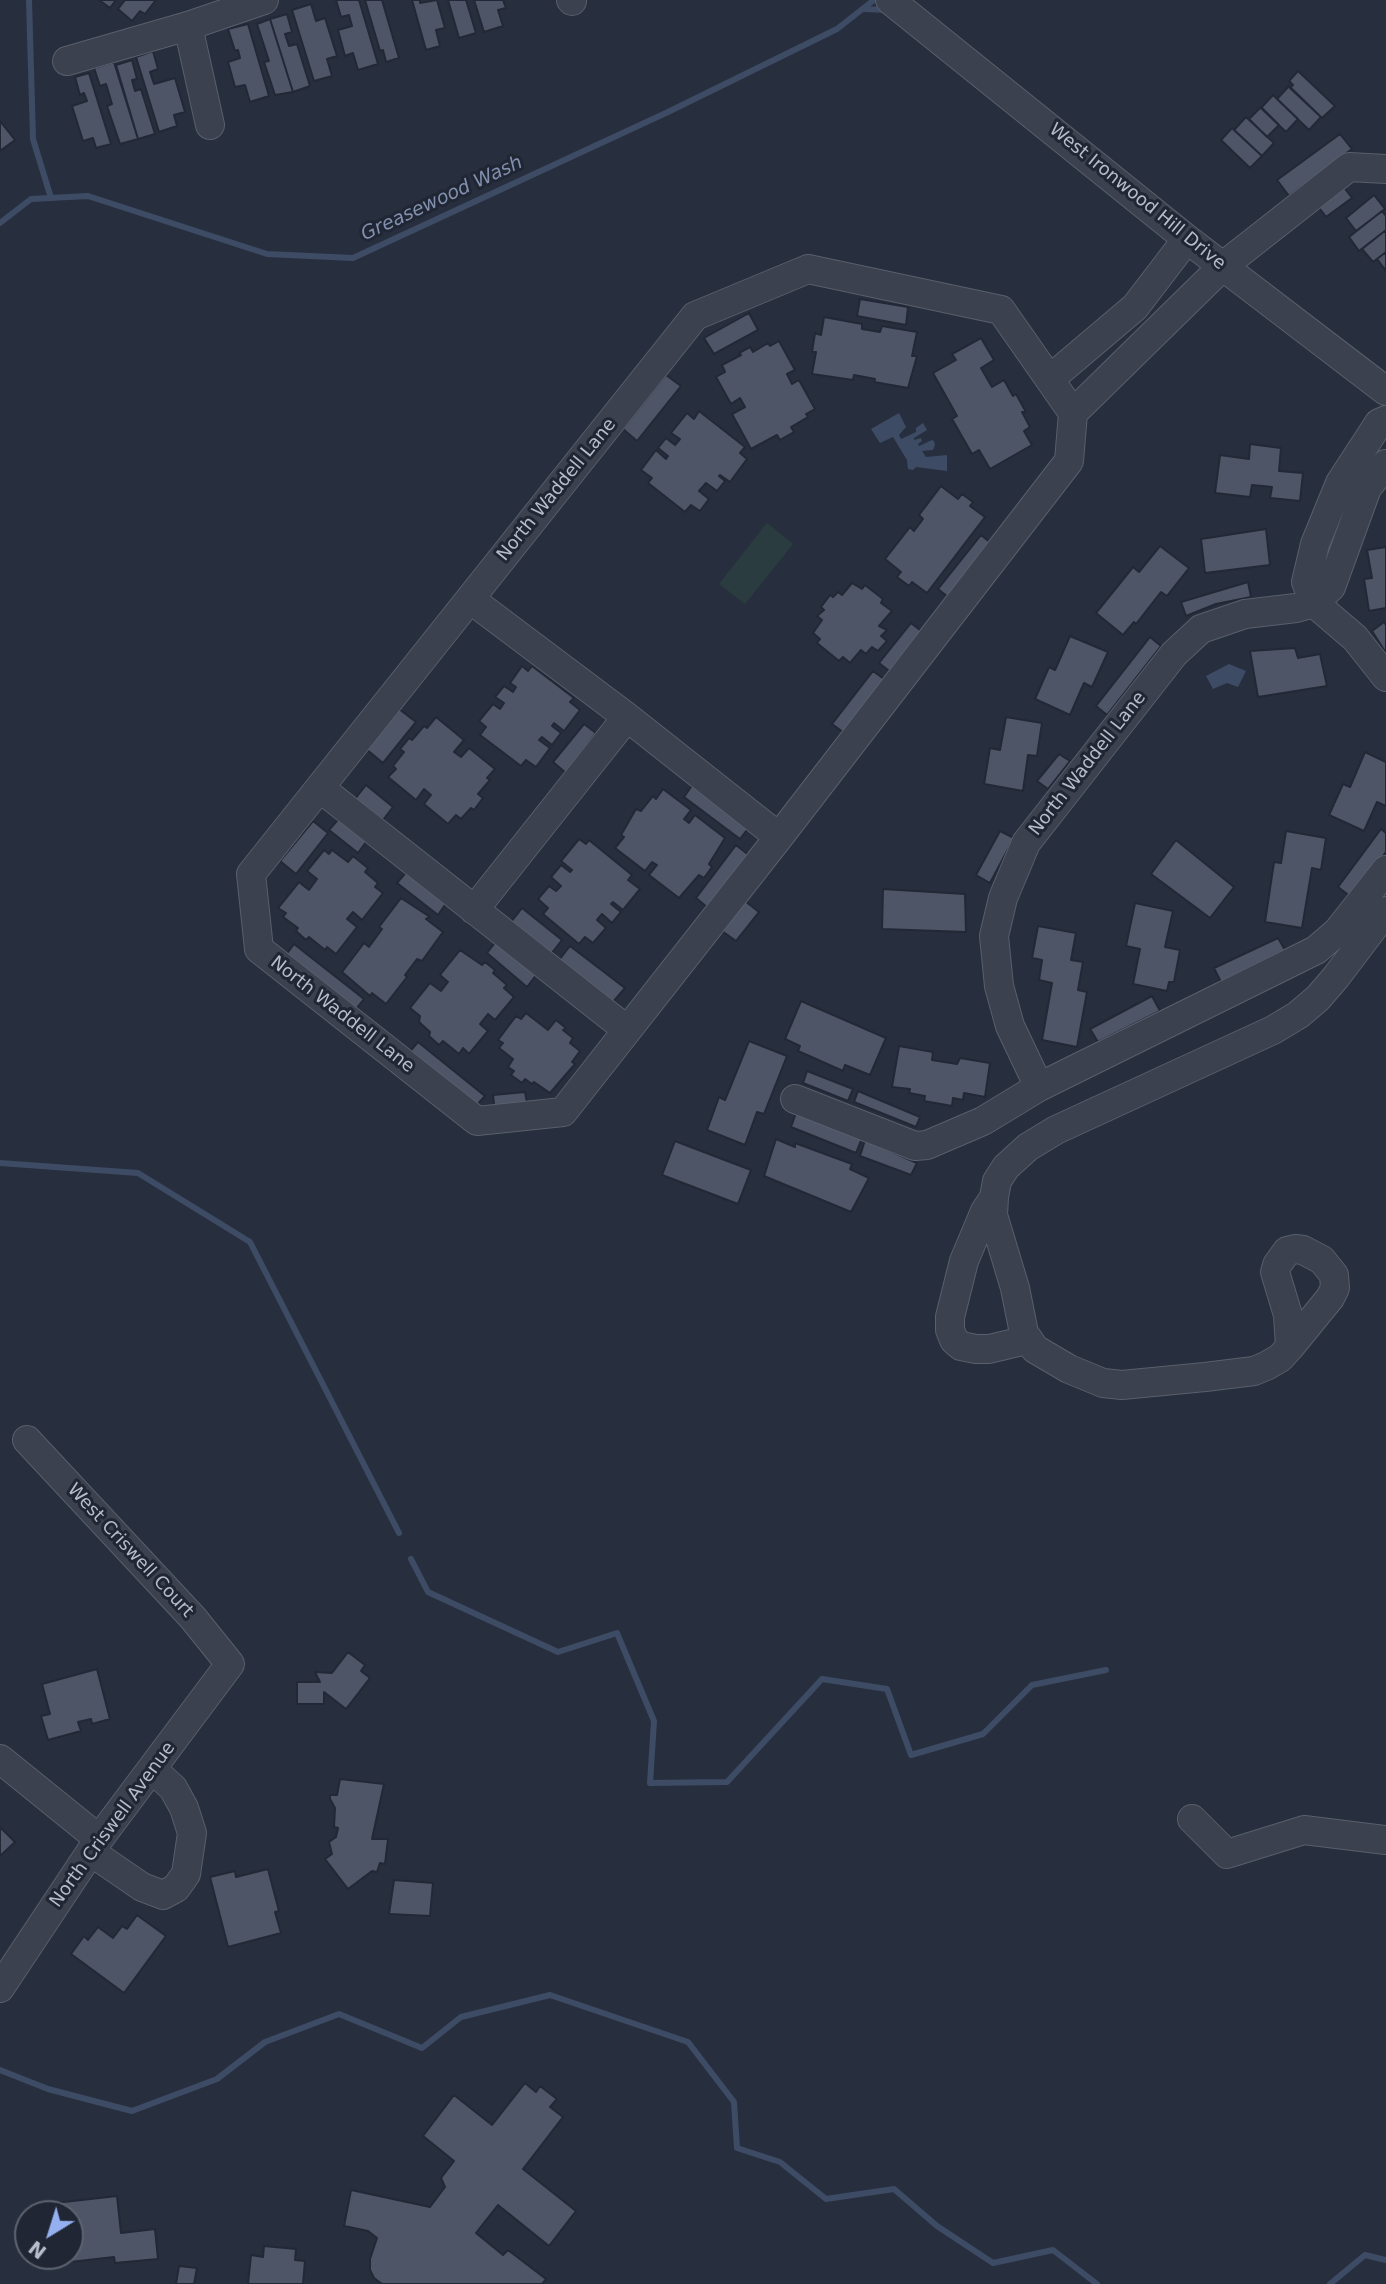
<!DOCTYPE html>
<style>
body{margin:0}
#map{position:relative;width:1386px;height:2284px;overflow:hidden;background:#272f3e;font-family:"DejaVu Sans",sans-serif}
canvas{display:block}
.north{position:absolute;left:14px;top:2200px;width:70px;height:70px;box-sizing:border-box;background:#202633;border:2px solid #5c626f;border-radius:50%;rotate:218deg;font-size:19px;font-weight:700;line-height:28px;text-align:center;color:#b7bcc9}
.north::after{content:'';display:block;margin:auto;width:24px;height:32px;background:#95b0f0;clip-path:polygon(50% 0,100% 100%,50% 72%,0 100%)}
</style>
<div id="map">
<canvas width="1386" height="2284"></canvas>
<div class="north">N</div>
</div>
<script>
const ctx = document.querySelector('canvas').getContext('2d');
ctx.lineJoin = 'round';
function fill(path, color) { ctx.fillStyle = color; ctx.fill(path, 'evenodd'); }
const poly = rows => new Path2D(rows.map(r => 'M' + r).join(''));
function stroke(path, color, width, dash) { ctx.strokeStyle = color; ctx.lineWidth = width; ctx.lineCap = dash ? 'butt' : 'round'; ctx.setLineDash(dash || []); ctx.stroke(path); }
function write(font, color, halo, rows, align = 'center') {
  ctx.font = font + ' "DejaVu Sans",sans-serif'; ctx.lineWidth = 6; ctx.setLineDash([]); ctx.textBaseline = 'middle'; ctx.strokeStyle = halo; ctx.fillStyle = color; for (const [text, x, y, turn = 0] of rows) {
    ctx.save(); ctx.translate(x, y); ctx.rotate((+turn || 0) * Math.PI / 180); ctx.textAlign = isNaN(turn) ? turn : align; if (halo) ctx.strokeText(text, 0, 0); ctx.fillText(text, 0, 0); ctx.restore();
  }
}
fill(poly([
 [767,523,793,544,745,604,719,584]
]), '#2a3c40');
fill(poly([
 [899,413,906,427,899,435,901,439,916,432,916,428,923,423,927,430,914,438,914,440,921,438,922,441,918,444,919,446,932,440,934,441,935,445,933,450,922,451,926,457,947,455,947,471,916,467,913,470,908,469,907,460,893,437,880,443,871,429],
 [1229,664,1246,671,1238,687,1227,683,1213,689,1206,676]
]), '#3e4b65');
stroke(poly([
 [29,0,33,139,51,198],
 [864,9,888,10],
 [0,223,31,199,88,196,267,254,353,258,668,112,837,29,874,0],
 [0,1163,138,1173,250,1242,399,1533],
 [411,1559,428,1592,558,1652,617,1633,654,1721,650,1783,727,1782,822,1679,887,1689,911,1755,983,1734,1032,1685,1106,1670],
 [0,2070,48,2089,132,2111,217,2079,265,2042,339,2014,422,2048,461,2017,550,1995,688,2042,734,2102,737,2148,780,2162,826,2199,894,2189,937,2226,993,2263,1053,2250,1097,2284],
 [1330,2284,1365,2255,1386,2260]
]), '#3e4b65', 6);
const building = poly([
 [99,0,116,0,110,8,99,0],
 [125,0,156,0,145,14,140,11,132,21,118,9,125,0],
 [336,0,359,0,378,64,358,70,353,53,345,56,338,30,352,26,349,15,341,17,336,0],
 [365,0,382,0,399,58,386,62,383,50,380,51,365,0],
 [412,0,420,0,420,3,437,0,445,28,436,30,440,46,426,50,412,0],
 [448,0,466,0,476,33,459,38,448,0],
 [474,0,503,0,506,8,498,10,503,26,484,32,474,0],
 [311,4,316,21,325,18,337,56,327,59,332,76,314,81,292,10,311,4],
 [287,14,292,32,285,34,289,46,297,44,310,86,293,92,270,19,287,14],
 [270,19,293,92,275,95,264,62,269,61,257,24,270,19],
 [248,24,269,96,250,102,245,85,235,87,228,62,240,58,238,50,235,51,228,29,248,24],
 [153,51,158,69,150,72,154,84,175,78,185,112,174,115,177,126,159,132,136,57,153,51],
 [132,60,137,79,132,80,135,91,141,89,155,134,138,139,116,65,132,60],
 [114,62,138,139,120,144,107,106,112,104,106,84,100,86,94,68,114,62],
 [1298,71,1335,106,1322,118,1290,88,1293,85,1289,81,1298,71],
 [89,73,111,144,96,148,93,138,83,141,72,106,87,101,84,93,80,95,75,77,89,73],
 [1289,86,1321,117,1309,130,1277,99,1289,86],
 [1273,95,1298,119,1286,132,1261,108,1273,95],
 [1261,107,1279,125,1267,137,1249,119,1261,107],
 [1246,117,1274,143,1262,156,1234,130,1246,117],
 [0,121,15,140,0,151,0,121],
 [1232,128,1262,156,1250,168,1221,140,1232,128],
 [1340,134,1352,149,1289,196,1277,180,1340,134],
 [1340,182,1352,198,1326,217,1314,201,1340,182],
 [1374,195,1385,209,1356,231,1346,218,1374,195],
 [1382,211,1386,216,1386,230,1359,251,1349,237,1382,211],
 [1386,230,1386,252,1373,262,1362,249,1386,230],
 [1386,252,1386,271,1377,259,1386,252],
 [860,299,908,307,906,325,857,316,860,299],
 [749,313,758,330,714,354,704,338,749,313],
 [824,317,862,324,862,329,880,332,882,326,917,332,912,356,917,356,908,388,874,382,875,379,854,375,853,380,812,374,816,352,812,352,815,333,821,335,824,317],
 [981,338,994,360,981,368,992,387,1004,380,1013,396,1016,394,1026,412,1022,412,1030,427,1024,431,1032,445,990,469,979,450,972,454,952,419,957,416,933,373,956,360,952,354,981,338],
 [779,341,795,370,787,374,792,384,799,380,815,409,806,414,808,417,791,427,794,432,780,440,777,435,751,449,732,414,745,407,740,398,731,404,716,377,725,372,722,365,741,355,739,353,750,347,753,352,768,343,770,346,779,341],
 [666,375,681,386,637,441,623,429,666,375],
 [699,411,745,447,740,453,747,459,730,482,720,475,719,476,725,481,717,491,706,483,699,491,709,499,700,511,691,505,685,512,648,483,652,478,641,470,656,450,666,459,668,456,658,448,666,438,675,445,680,439,671,433,687,413,694,419,699,411],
 [1250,444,1281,448,1279,471,1303,473,1300,501,1270,498,1272,487,1252,485,1250,497,1215,493,1220,455,1249,459,1250,444],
 [941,486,958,499,962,494,973,502,970,506,985,517,927,593,912,582,909,586,897,577,901,572,885,559,910,527,914,531,923,519,919,515,941,486],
 [1266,529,1270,565,1205,573,1201,539,1266,529],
 [981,535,996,547,953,601,938,589,981,535],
 [1160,546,1189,568,1167,596,1161,592,1136,624,1134,622,1123,635,1096,613,1133,567,1139,572,1160,546],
 [1386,547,1386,608,1369,611,1364,579,1372,578,1367,550,1386,547],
 [1248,582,1251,597,1216,604,1186,616,1181,602,1248,582],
 [852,583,862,589,865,585,883,599,881,603,892,611,879,626,887,630,881,636,887,641,878,651,872,647,866,654,861,650,850,663,843,657,839,661,817,643,820,639,813,633,822,620,817,616,824,610,821,607,830,595,833,597,838,592,842,595,852,583],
 [1384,622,1386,625,1386,653,1372,631,1384,622],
 [911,623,925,634,893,674,879,663,911,623],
 [1070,636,1108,652,1092,687,1084,683,1070,715,1035,699,1049,667,1055,670,1070,636],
 [1150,637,1161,646,1107,715,1096,706,1150,637],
 [1295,648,1298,658,1320,654,1327,686,1258,697,1250,651,1295,648],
 [522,666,528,671,532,666,574,698,570,702,580,710,564,731,554,723,552,726,561,733,552,745,542,737,539,740,550,748,536,767,526,760,521,766,480,735,486,727,479,721,493,704,500,709,504,703,495,697,504,686,513,692,516,687,510,683,522,666],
 [873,671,888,682,847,735,832,724,873,671],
 [399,709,416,722,383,763,366,749,399,709],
 [436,717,464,740,454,752,461,757,469,748,495,769,487,778,490,780,478,794,483,798,474,810,471,808,461,819,456,815,448,824,424,804,431,795,424,789,416,800,388,777,396,769,393,766,404,752,400,749,409,738,412,740,424,726,427,728,436,717],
 [1006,717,1042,723,1037,756,1028,755,1023,791,984,784,990,748,1000,750,1006,717],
 [584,724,596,733,566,773,553,762,584,724],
 [1365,752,1386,762,1386,806,1377,802,1364,831,1329,815,1343,784,1350,787,1365,752],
 [1059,754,1070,761,1048,789,1037,781,1059,754],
 [693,784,750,826,740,839,684,797,693,784],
 [366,785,393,807,383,820,355,799,366,785],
 [663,789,691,810,684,819,689,823,695,815,725,838,709,864,712,867,704,878,699,875,679,898,649,875,657,865,652,862,645,871,615,848,624,837,621,835,636,809,641,811,653,796,656,799,663,789],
 [341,816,369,838,358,853,329,830,341,816],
 [313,821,328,833,296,874,280,861,313,821],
 [1381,829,1386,833,1386,852,1351,897,1338,887,1381,829],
 [1000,831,1014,838,990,883,976,875,1000,831],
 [1286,831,1326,838,1321,870,1312,868,1302,928,1265,922,1274,862,1281,863,1286,831],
 [579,839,586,844,589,840,632,875,628,880,640,889,623,910,613,902,611,904,621,912,612,923,602,914,597,920,606,928,593,943,585,937,579,944,543,914,548,908,538,899,549,886,556,891,561,886,551,877,561,865,570,872,572,870,561,861,579,839],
 [1176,840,1234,887,1210,918,1151,874,1176,840],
 [736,845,750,856,707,907,696,898,736,845],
 [324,850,329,854,332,850,348,862,353,856,368,868,365,872,378,883,375,887,383,893,362,920,353,912,347,919,357,927,336,954,327,947,325,950,309,937,306,940,296,931,298,928,283,917,286,913,278,908,299,882,309,890,317,879,307,871,324,850],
 [408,870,447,902,438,915,397,883,408,870],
 [883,889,965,894,966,932,882,929,883,889],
 [401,898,430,917,426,919,443,932,422,961,417,959,405,975,407,977,386,1004,372,993,370,996,342,972,364,943,369,947,382,929,379,927,401,898],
 [745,901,759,912,736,941,722,931,745,901],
 [1135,903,1173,911,1165,947,1180,950,1174,982,1169,982,1167,991,1133,984,1140,949,1126,946,1135,903],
 [522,908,562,940,551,954,511,922,522,908],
 [1038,926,1076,933,1071,960,1083,962,1078,990,1087,992,1077,1047,1042,1040,1052,983,1039,980,1042,960,1032,958,1038,926],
 [1278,938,1285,950,1221,982,1214,968,1278,938],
 [497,940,537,974,527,987,487,953,497,940],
 [294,944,364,999,352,1014,283,959,294,944],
 [570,946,625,988,613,1002,559,960,570,946],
 [460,950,482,965,485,962,495,970,493,973,507,985,504,988,514,997,495,1020,488,1014,480,1024,488,1031,469,1054,463,1048,459,1054,443,1041,439,1045,429,1036,430,1032,419,1022,420,1016,410,1008,430,983,441,991,448,982,440,975,460,950],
 [1152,996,1160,1011,1098,1042,1090,1029,1152,996],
 [801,1001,886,1038,870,1075,845,1065,843,1071,798,1051,800,1046,785,1039,801,1001],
 [526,1013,548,1030,556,1020,566,1028,563,1030,573,1038,570,1043,580,1051,572,1062,575,1064,550,1093,534,1082,532,1084,525,1079,522,1083,511,1075,514,1071,508,1067,513,1059,499,1048,503,1043,498,1040,516,1016,521,1019,526,1013],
 [749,1041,787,1056,764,1114,757,1112,745,1145,707,1130,719,1097,725,1100,749,1041],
 [418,1042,485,1096,474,1108,406,1056,418,1042],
 [899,1046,933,1052,932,1060,957,1064,960,1058,990,1063,985,1097,964,1093,963,1100,953,1098,952,1106,924,1101,925,1096,909,1093,910,1089,892,1087,899,1046],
 [807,1071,853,1089,848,1101,803,1083,807,1071],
 [858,1091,920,1117,916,1127,854,1102,858,1091],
 [525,1092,528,1109,495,1113,493,1095,525,1092],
 [797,1110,862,1138,856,1153,791,1127,797,1110],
 [776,1139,795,1147,795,1143,852,1164,850,1169,869,1178,851,1212,764,1176,776,1139],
 [865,1140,917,1163,911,1175,860,1156,865,1140],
 [675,1141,751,1170,738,1204,662,1175,675,1141],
 [348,1652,365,1665,361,1671,370,1678,346,1709,324,1692,324,1704,297,1704,297,1682,320,1682,315,1672,332,1673,348,1652],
 [97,1669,110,1719,92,1724,91,1719,78,1722,81,1731,48,1740,41,1716,50,1714,42,1684,97,1669],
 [340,1779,384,1784,372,1839,388,1839,385,1864,380,1863,377,1872,372,1871,348,1889,325,1859,332,1854,329,1842,336,1837,338,1828,334,1827,335,1808,330,1799,330,1795,337,1795,340,1779],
 [0,1827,15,1842,0,1856,0,1827],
 [268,1869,279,1911,275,1912,281,1933,228,1947,210,1877,235,1871,236,1877,268,1869],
 [394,1880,433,1883,430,1916,389,1914,394,1880],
 [137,1915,166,1936,124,1993,71,1954,84,1936,88,1940,98,1927,113,1938,122,1926,127,1929,137,1915],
 [525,2083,536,2092,540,2086,557,2099,550,2107,563,2117,523,2169,576,2211,549,2246,498,2205,476,2233,503,2255,508,2250,546,2279,542,2284,382,2284,374,2278,370,2270,370,2259,377,2238,368,2231,344,2226,351,2190,430,2207,445,2187,441,2178,454,2161,423,2136,454,2095,492,2125,525,2083],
 [117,2196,121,2233,155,2229,158,2259,115,2263,114,2257,44,2265,43,2256,70,2256,70,2214,38,2214,37,2205,117,2196],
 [264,2246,296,2249,295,2260,305,2261,303,2284,248,2284,251,2255,263,2257,264,2246],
 [179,2266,197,2268,194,2284,176,2284,179,2266]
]);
fill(building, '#4d5566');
stroke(building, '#222835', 2);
const minor = poly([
 [571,0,572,1],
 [890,0,1187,239,1386,391],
 [188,26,210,125],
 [67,61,188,26,264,0],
 [808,269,1001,310,1073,413,1069,461,779,837,563,1112,477,1121,259,949,251,874,695,316,808,269],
 [1050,379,1135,307,1187,239],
 [1073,413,1223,266,1349,167,1386,169],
 [1386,420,1379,423,1340,483,1315,544,1306,582,1314,603,1331,587,1367,488,1386,464],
 [470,599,627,717],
 [320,788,626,1029],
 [474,910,627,717,779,837],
 [1039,1087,1010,1026,999,986,994,936,1003,898,1026,843,1174,654,1201,629,1245,614,1296,608,1314,603,1355,638,1386,677],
 [795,1099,915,1146,927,1145,983,1121,1039,1087,1316,950,1337,932,1386,870],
 [993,1199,985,1211,964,1261,950,1317,950,1330,954,1340,961,1346,976,1349,989,1349,1027,1340],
 [1290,1347,1288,1315,1275,1272,1277,1265,1287,1251,1295,1249,1303,1250,1322,1260,1334,1275,1335,1288,1330,1298,1290,1347,1280,1358,1266,1366,1254,1371,1205,1377,1122,1385,1103,1383,1069,1369,1035,1349,1024,1333,1015,1288,993,1215,994,1197,997,1181,1006,1167,1028,1147,1056,1130,1273,1030,1298,1015,1318,998,1336,977,1386,911],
 [0,1759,99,1839],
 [1192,1819,1227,1854,1304,1830,1386,1840],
 [91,1852,142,1887,163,1895,176,1888,186,1874,192,1833,184,1808,173,1788,152,1769],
 [0,1988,99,1839,230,1664,193,1618,27,1440]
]);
stroke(minor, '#595f6c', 30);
stroke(minor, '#3b414e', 28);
write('18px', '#b7bcc9', '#202633', [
 ["West Ironwood Hill Drive",1137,197,39],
 ["North Waddell Lane",557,490,-51],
 ["North Waddell Lane",1088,764,-52],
 ["North Waddell Lane",342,1015,38],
 ["West Criswell Court",130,1551,47],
 ["North Criswell Avenue",113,1825,-54]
]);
write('italic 19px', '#8190ae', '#202633', [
 ["Greasewood Wash",442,199,-25]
]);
</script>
